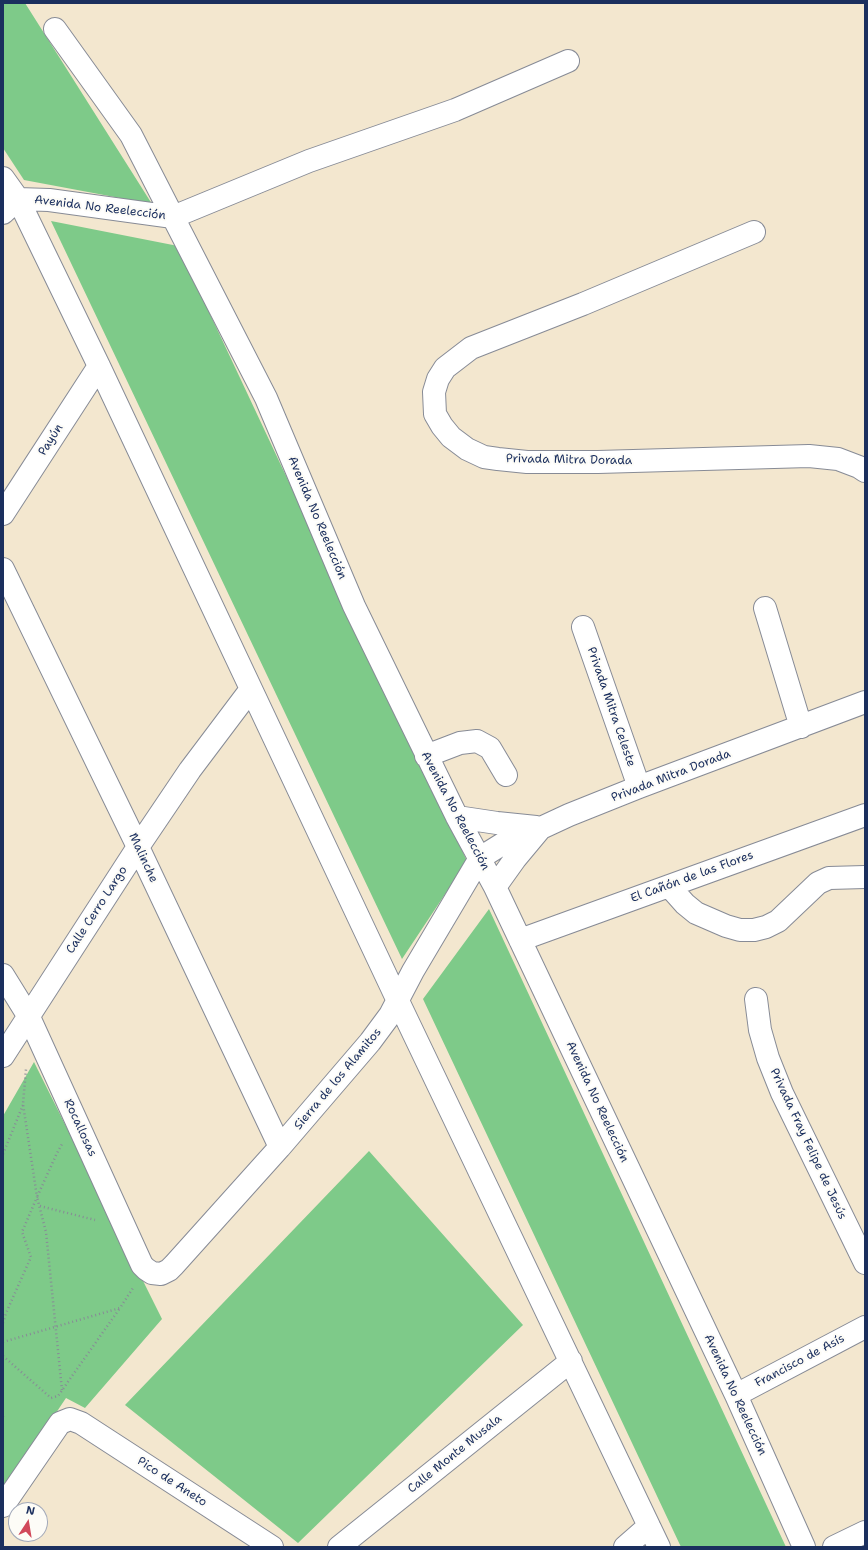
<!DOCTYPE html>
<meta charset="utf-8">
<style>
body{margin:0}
#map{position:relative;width:868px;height:1550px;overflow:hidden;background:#f3e7cf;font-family:"Shantell Sans",sans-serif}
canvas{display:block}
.frame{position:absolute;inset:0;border:4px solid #1b2f5e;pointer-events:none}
.north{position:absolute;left:8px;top:1502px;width:40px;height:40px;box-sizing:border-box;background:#fdfcf7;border:1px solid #a3aaba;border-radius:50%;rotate:12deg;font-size:11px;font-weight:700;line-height:16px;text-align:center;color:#1b2f5e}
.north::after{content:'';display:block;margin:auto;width:14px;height:18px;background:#d1495b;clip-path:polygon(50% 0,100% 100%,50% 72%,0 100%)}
</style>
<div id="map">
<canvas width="868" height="1550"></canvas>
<div class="frame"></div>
<div class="north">N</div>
</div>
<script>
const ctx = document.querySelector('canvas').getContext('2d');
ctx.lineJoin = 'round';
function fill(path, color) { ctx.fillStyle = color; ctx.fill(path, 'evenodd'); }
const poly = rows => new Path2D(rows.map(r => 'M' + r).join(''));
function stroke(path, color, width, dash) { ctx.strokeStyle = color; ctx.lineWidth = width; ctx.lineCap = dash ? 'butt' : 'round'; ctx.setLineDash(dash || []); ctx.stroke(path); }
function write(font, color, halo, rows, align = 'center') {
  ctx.font = font + ' "Shantell Sans",sans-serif'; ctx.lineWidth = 4; ctx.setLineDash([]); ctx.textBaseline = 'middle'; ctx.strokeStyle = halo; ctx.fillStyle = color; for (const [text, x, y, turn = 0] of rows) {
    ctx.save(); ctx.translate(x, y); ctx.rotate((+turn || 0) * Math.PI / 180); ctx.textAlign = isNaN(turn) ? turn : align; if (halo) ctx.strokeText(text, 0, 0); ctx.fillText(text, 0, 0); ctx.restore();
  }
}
fill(poly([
 [3,3,25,3,152,204,24,180,3,148],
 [51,221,178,246,467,861,402,959],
 [489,909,786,1547,681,1547,423,999],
 [34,1062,162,1319,85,1408,66,1398,3,1492,3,1116],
 [369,1151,523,1325,298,1543,125,1405]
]), '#7eca89');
const minor = poly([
 [55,29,131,135,173,217,309,161,455,110,568,61],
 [3,178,18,199,99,366,398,1001,659,1547],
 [18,199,49,200,173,217,266,398,354,606,457,817,495,887,736,1395,804,1547],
 [3,213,18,199],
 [754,232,583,304,471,348,445,368,438,379,434,392,435,414,442,426,451,437,467,449,484,457,498,459,527,462,598,462,809,456,838,459,859,467,865,471],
 [3,514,99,366],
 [3,569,138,847,280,1147],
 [765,608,801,727],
 [583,627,639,787],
 [426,756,460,743,477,741,490,748,506,775],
 [457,817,497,823,536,827],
 [669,886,685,904,696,913,726,926,740,930,754,930,766,927,778,921,818,883,829,878,865,877],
 [495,887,515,859,540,829],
 [520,940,865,815],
 [3,975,29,1017,142,1265,146,1269,152,1273,161,1274,169,1270,174,1265,280,1147,370,1042,390,1015,413,971,480,858,504,843,522,834,541,828,569,815,639,787,865,702],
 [756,999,760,1030,768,1058,782,1093,865,1263],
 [3,1056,138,847,190,770,251,689],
 [736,1395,865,1327],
 [3,1506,60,1423,70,1419,81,1423,272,1547],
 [339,1547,571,1361],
 [625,1547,649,1526],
 [834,1547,865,1532]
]);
stroke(minor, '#878b96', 24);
stroke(poly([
 [3,1154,23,1105],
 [40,1206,95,1220],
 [3,1323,6,1313,31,1257,22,1232,37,1197,23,1104,26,1069],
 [3,1342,120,1308,133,1288],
 [3,1356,51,1398,58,1396,120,1308],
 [62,1390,46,1232,37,1197,57,1153,62,1144],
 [3,1416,3,1417]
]), '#878b96', 2.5, [1, 3]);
stroke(minor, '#fff', 22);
write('12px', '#1b2f5e', '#fdfcf7', [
 ["Avenida No Reelección",100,208,7],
 ["Payún",51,440,-57],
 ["Privada Mitra Dorada",569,460,1],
 ["Avenida No Reelección",317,518,67],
 ["Privada Mitra Celeste",611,707,71],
 ["Privada Mitra Dorada",671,776,-21],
 ["Avenida No Reelección",455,811,62],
 ["Malinche",143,858,65],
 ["El Cañón de las Flores",692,877,-20],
 ["Calle Cerro Largo",97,910,-57],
 ["Sierra de los Alamitos",338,1079,-50],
 ["Avenida No Reelección",597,1102,65],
 ["Rocallosas",80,1128,65],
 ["Privada Fray Felipe de Jesús",808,1144,65],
 ["Francisco de Asís",800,1361,-28],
 ["Avenida No Reelección",735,1395,65],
 ["Calle Monte Musala",455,1454,-39],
 ["Pico de Aneto",172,1482,33]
]);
</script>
